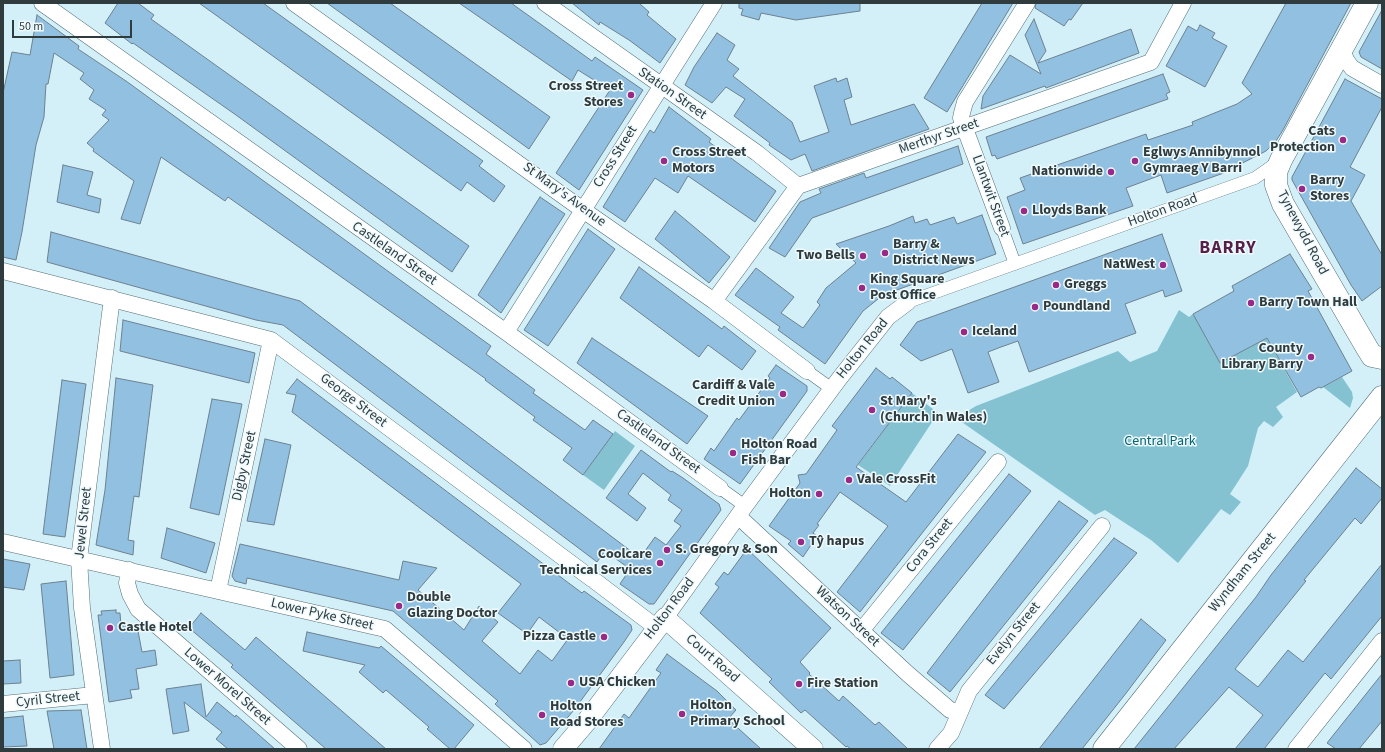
<!DOCTYPE html>
<meta charset="utf-8">
<style>
body{margin:0}
#map{position:relative;width:1385px;height:752px;overflow:hidden;background:#d3f0f8;font-family:"Source Sans 3",sans-serif}
canvas{display:block}
.frame{position:absolute;inset:0;border:4px solid #303b3e;pointer-events:none}
.scale{position:absolute;left:12px;top:20px;width:120px;height:18px;box-sizing:border-box;border:2px solid #303b3e;border-top:0;padding-left:5px;font-size:12px;line-height:14px;white-space:nowrap;color:#303b3e;-webkit-text-stroke:3px #eefafd;paint-order:stroke}
</style>
<div id="map">
<canvas width="1385" height="752"></canvas>
<div class="frame"></div>
<div class="scale">50 m</div>
</div>
<script>
const ctx = document.querySelector('canvas').getContext('2d');
ctx.lineJoin = 'round';
function fill(path, color) { ctx.fillStyle = color; ctx.fill(path, 'evenodd'); }
const poly = rows => new Path2D(rows.map(r => 'M' + r).join(''));
function stroke(path, color, width, dash) { ctx.strokeStyle = color; ctx.lineWidth = width; ctx.lineCap = dash ? 'butt' : 'round'; ctx.setLineDash(dash || []); ctx.stroke(path); }
function write(font, color, halo, rows, align = 'center') {
  ctx.font = font + ' "Source Sans 3",sans-serif'; ctx.lineWidth = 3; ctx.setLineDash([]); ctx.textBaseline = 'middle'; ctx.strokeStyle = halo; ctx.fillStyle = color; for (const [text, x, y, turn = 0] of rows) {
    ctx.save(); ctx.translate(x, y); ctx.rotate((+turn || 0) * Math.PI / 180); ctx.textAlign = isNaN(turn) ? turn : align; if (halo) ctx.strokeText(text, 0, 0); ctx.fillText(text, 0, 0); ctx.restore();
  }
}
fill(poly([
 [1179,310,1189,317,1193,314,1220,363,1267,338,1297,392,1276,407,1283,417,1273,427,1264,421,1258,428,1248,466,1230,494,1241,502,1230,515,1221,509,1178,563,1151,540,1105,510,1095,515,956,418,976,406,1118,351,1130,362,1157,351],
 [1342,377,1352,392,1353,398,1350,408,1323,387],
 [912,393,938,413,890,486,858,465],
 [615,431,635,446,604,490,583,475]
]), '#84c2d2');
const building = poly([
 [118,3,138,3,154,15,151,19,469,246,452,272,236,115,133,43,132,44,105,23,118,3],
 [199,3,263,3,483,161,479,166,505,186,494,202,467,182,461,191,199,3],
 [327,3,390,3,550,117,529,149,327,3],
 [459,3,511,3,592,61,595,57,643,90,579,190,556,173,610,90,578,70,572,81,459,3],
 [572,3,639,3,649,12,647,15,676,39,660,63,629,40,600,22,599,25,572,3],
 [739,3,860,3,860,11,796,20,761,13,759,20,741,15,743,9,739,8,739,3],
 [982,3,1013,3,947,112,924,98,982,3],
 [1036,3,1083,3,1071,20,1069,19,1064,26,1035,8,1036,3],
 [1286,3,1351,3,1283,130,1276,141,1266,151,1221,174,1167,193,1161,175,1126,188,1133,206,1023,244,1007,197,1025,190,1020,178,1146,134,1148,140,1193,125,1192,122,1237,104,1252,94,1242,83,1286,3],
 [1382,10,1382,69,1361,57,1359,52,1382,10],
 [37,15,79,46,78,49,126,81,491,346,486,354,535,390,533,393,585,430,593,420,613,434,583,475,563,460,572,448,533,420,535,417,485,380,486,379,228,197,225,201,161,157,140,224,121,219,134,181,93,151,94,149,87,143,109,120,102,115,106,110,89,99,94,90,80,79,84,73,54,53,48,84,46,84,44,117,36,145,22,232,16,260,3,257,3,93,12,52,30,55,37,15],
 [1034,19,1046,51,1038,63,1131,29,1139,53,1046,88,1045,86,981,109,983,96,1010,55,1041,74,1025,35,1034,19],
 [1200,25,1215,33,1212,38,1227,46,1205,87,1166,66,1188,26,1197,31,1200,25],
 [717,33,735,45,727,60,739,69,733,76,792,122,800,142,829,132,814,86,836,78,837,82,847,78,852,97,844,100,851,125,914,104,929,129,812,171,805,154,791,160,769,145,770,143,734,116,745,99,726,87,712,103,685,85,694,67,717,33],
 [1163,74,1170,92,1166,94,1168,99,997,159,995,155,992,156,986,137,1163,74],
 [1345,79,1382,99,1382,107,1350,167,1365,175,1351,201,1382,255,1382,286,1362,301,1351,285,1292,180,1292,177,1345,79],
 [669,107,711,139,709,142,776,191,755,222,688,176,678,193,655,178,625,222,603,207,650,130,654,133,669,107],
 [958,146,963,164,812,218,785,257,769,248,800,202,821,193,819,189,864,173,866,178,958,146],
 [63,165,93,172,87,195,101,199,99,213,57,202,63,165],
 [540,197,565,214,501,313,478,295,540,197],
 [675,211,730,257,709,283,655,239,675,211],
 [982,215,996,254,883,295,863,311,825,364,778,330,780,327,735,295,756,268,794,297,781,313,803,328,820,305,817,302,826,288,856,263,836,244,889,226,913,216,915,223,927,219,930,225,954,217,957,224,982,215],
 [588,229,615,249,548,346,524,330,588,229],
 [51,232,300,301,640,558,655,537,666,545,681,526,674,521,682,510,668,500,671,495,643,473,628,494,646,508,637,521,606,498,641,450,671,472,672,471,683,478,719,504,721,510,654,604,649,604,620,584,630,569,605,551,597,562,283,325,256,320,47,262,51,232],
 [1162,234,1182,291,1165,297,1163,290,1125,304,1136,333,1029,372,1018,341,1001,347,988,352,999,382,968,393,952,349,921,361,900,345,917,322,1162,234],
 [1290,254,1312,289,1308,291,1352,371,1321,388,1319,387,1301,397,1267,338,1220,363,1193,314,1234,291,1232,286,1290,254],
 [639,267,722,329,724,326,756,351,742,370,708,345,699,357,620,298,639,267],
 [123,320,255,353,249,383,120,351,123,320],
 [592,338,708,416,687,444,577,363,592,338],
 [776,365,807,386,807,391,740,484,704,459,711,448,714,451,737,418,739,420,770,378,768,376,776,365],
 [876,368,890,379,892,377,912,393,856,467,906,502,958,434,986,452,860,612,837,592,888,526,840,492,817,524,819,525,813,533,817,536,803,557,788,544,791,541,769,526,800,483,798,475,806,474,837,430,832,426,876,368],
 [116,378,153,385,139,497,134,496,128,540,134,541,133,555,96,545,105,490,116,378],
 [297,379,582,593,584,591,631,625,632,630,624,642,574,710,546,743,540,745,495,704,498,701,393,611,247,578,246,584,235,581,232,576,240,544,399,580,403,561,437,568,418,590,464,630,479,606,498,622,482,641,520,674,538,650,552,661,568,639,539,617,527,634,498,613,521,584,292,412,296,395,286,393,297,379],
 [62,380,86,384,65,537,43,534,62,380],
 [212,399,242,404,219,515,190,508,212,399],
 [265,439,291,445,274,525,247,521,265,439],
 [1356,468,1382,489,1382,498,1361,524,1355,518,1304,580,1306,581,1235,669,1258,687,1288,650,1303,662,1382,564,1382,616,1331,679,1325,673,1264,749,1235,749,1263,715,1229,687,1174,749,1134,749,1256,597,1271,575,1356,468],
 [1009,474,1031,491,903,650,881,633,1009,474],
 [1059,501,1088,521,950,692,927,673,1059,501],
 [167,528,215,543,206,573,161,558,167,528],
 [1114,538,1137,553,1004,709,985,695,1114,538],
 [747,549,831,628,800,662,810,673,809,674,839,701,843,696,875,725,879,722,908,749,851,749,847,746,846,747,805,710,801,713,769,682,772,679,700,613,719,587,715,584,724,572,728,575,747,549],
 [3,559,30,564,24,590,3,587,3,559],
 [66,581,74,675,50,678,41,584,66,581],
 [116,610,116,613,120,613,121,626,131,625,138,631,142,652,155,650,157,665,136,669,139,689,130,690,132,698,109,702,98,615,102,615,101,611,116,610],
 [201,613,245,650,256,637,386,749,326,749,231,667,233,665,189,628,201,613],
 [1141,619,1166,640,1127,692,1082,749,1039,749,1141,619],
 [307,632,379,648,381,646,474,725,454,749,450,749,427,729,429,727,386,690,383,693,359,672,365,665,303,651,307,632],
 [667,654,717,691,736,710,728,719,761,749,599,749,624,714,629,718,661,673,656,670,667,654],
 [20,660,21,683,3,684,3,661,20,660],
 [1382,674,1382,721,1359,749,1336,749,1327,743,1382,674],
 [201,684,206,717,217,702,235,717,236,715,275,749,228,749,216,739,222,732,184,702,189,731,173,734,166,689,201,684],
 [81,710,87,749,54,749,47,711,81,710],
 [23,716,27,746,3,747,3,718,23,716]
]);
fill(building, '#91c0e1');
stroke(building, '#6d8190', 1);
const pedestrian = poly([
 [1002,228,1015,264],
 [908,302,1255,178,1278,162],
 [807,371,832,389],
 [720,488,745,506]
]);
const minor = poly([
 [42,3,506,332,720,488],
 [294,3,583,210,714,301,807,371],
 [545,3,757,153,798,186],
 [1342,48,1346,60,1352,68,1382,85],
 [1002,228,961,118,962,113,965,102,1027,3],
 [3,271,271,340,592,579],
 [714,301,798,186,1151,62,1183,3],
 [506,332,714,3],
 [738,516,908,674,950,710,959,712],
 [3,542,385,629,524,749],
 [129,570,127,583,130,594,138,609,299,749],
 [595,581,657,628],
 [218,591,271,340],
 [665,618,745,506,839,379,888,317,908,302],
 [861,631,998,462],
 [3,704,94,695],
 [102,749,82,608,79,559,112,298],
 [937,749,951,733,969,691,1102,526],
 [1296,749,1382,641]
]);
const tertiary = poly([
 [563,749,587,721,665,618,813,749]
]);
const secondary = poly([
 [1367,3,1281,160,1276,172,1276,185,1283,204,1367,348,1372,356,1382,358],
 [1104,749,1382,397]
]);
stroke(pedestrian, '#556f76', 13);
stroke(minor, '#556f76', 17);
stroke(tertiary, '#556f76', 21);
stroke(secondary, '#556f76', 23);
stroke(pedestrian, '#fff', 12);
stroke(minor, '#fff', 16);
stroke(tertiary, '#fff', 20);
stroke(secondary, '#fff', 22);
for (const [x, y, r, color] of [
 [631,95,4,"#9a2886"],
 [1343,140,4,"#9a2886"],
 [664,161,4,"#9a2886"],
 [1135,161,4,"#9a2886"],
 [1111,172,4,"#9a2886"],
 [1302,189,4,"#9a2886"],
 [1024,211,4,"#9a2886"],
 [885,253,4,"#9a2886"],
 [863,256,4,"#9a2886"],
 [1163,265,4,"#9a2886"],
 [1056,285,4,"#9a2886"],
 [862,288,4,"#9a2886"],
 [1251,303,4,"#9a2886"],
 [1035,307,4,"#9a2886"],
 [964,332,4,"#9a2886"],
 [1311,357,4,"#9a2886"],
 [783,394,4,"#9a2886"],
 [872,410,4,"#9a2886"],
 [733,453,4,"#9a2886"],
 [849,480,4,"#9a2886"],
 [819,494,4,"#9a2886"],
 [801,542,4,"#9a2886"],
 [667,550,4,"#9a2886"],
 [660,563,4,"#9a2886"],
 [399,606,4,"#9a2886"],
 [110,628,4,"#9a2886"],
 [604,637,4,"#9a2886"],
 [571,683,4,"#9a2886"],
 [799,684,4,"#9a2886"],
 [682,714,4,"#9a2886"],
 [542,715,4,"#9a2886"]
]) { const dot = new Path2D(); dot.arc(x, y, r, 0, 2 * Math.PI); ctx.fillStyle = color; ctx.fill(dot); stroke(dot, '#eefafd', 1.5); }
write('bold 14px', '#303b3e', '#eefafd', [
 ["Cross Street",623,87,"right"],
 ["Stores",623,103,"right"],
 ["Cats",1335,132,"right"],
 ["Protection",1335,148,"right"],
 ["Cross Street",672,153],
 ["Motors",672,169],
 ["Eglwys Annibynnol",1143,153],
 ["Gymraeg Y Barri",1143,169],
 ["Nationwide",1103,172,"right"],
 ["Barry",1310,181],
 ["Stores",1310,197],
 ["Lloyds Bank",1032,211],
 ["Barry &",893,245],
 ["District News",893,261],
 ["Two Bells",855,256,"right"],
 ["NatWest",1155,265,"right"],
 ["King Square",870,280],
 ["Post Office",870,296],
 ["Greggs",1064,285],
 ["Barry Town Hall",1259,303],
 ["Poundland",1043,307],
 ["Iceland",972,332],
 ["County",1303,349,"right"],
 ["Library Barry",1303,365,"right"],
 ["Cardiff & Vale",775,386,"right"],
 ["Credit Union",775,402,"right"],
 ["St Mary's",880,402],
 ["(Church in Wales)",880,418],
 ["Holton Road",741,445],
 ["Fish Bar",741,461],
 ["Vale CrossFit",857,480],
 ["Holton",811,494,"right"],
 ["Tŷ hapus",809,542],
 ["S. Gregory & Son",675,550],
 ["Coolcare",652,555,"right"],
 ["Technical Services",652,571,"right"],
 ["Double",407,598],
 ["Glazing Doctor",407,614],
 ["Castle Hotel",118,628],
 ["Pizza Castle",596,637,"right"],
 ["USA Chicken",579,683],
 ["Fire Station",807,684],
 ["Holton",690,706],
 ["Primary School",690,722],
 ["Holton",550,707],
 ["Road Stores",550,723]
], 'left');
write('14px', '#303b3e', '#eefafd', [
 ["Station Street",672,94,35],
 ["Merthyr Street",939,137,-19],
 ["Cross Street",616,157,-58],
 ["St Mary's Avenue",564,195,36],
 ["Llantwit Street",990,196,70],
 ["Holton Road",1163,211,-20],
 ["Tynewydd Road",1302,233,62],
 ["Castleland Street",394,254,35],
 ["Holton Road",863,349,-51],
 ["George Street",353,401,37],
 ["Castleland Street",658,442,36],
 ["Digby Street",245,466,-78],
 ["Jewel Street",84,523,-84],
 ["Cora Street",930,546,-51],
 ["Wyndham Street",1243,573,-51],
 ["Holton Road",670,609,-53],
 ["Lower Pyke Street",322,615,13],
 ["Watson Street",847,617,43],
 ["Evelyn Street",1014,634,-51],
 ["Court Road",712,659,41],
 ["Lower Morel Street",227,687,41],
 ["Cyril Street",48,700,-6]
]);
write('14px', '#066273', '#eefafd', [
 ["Central Park",1160,442]
]);
ctx.letterSpacing = '1px';
write('bold 18px', '#551f4a', '#eefafd', [
 ["BARRY",1228,249]
]);
ctx.letterSpacing = '0px';
</script>
